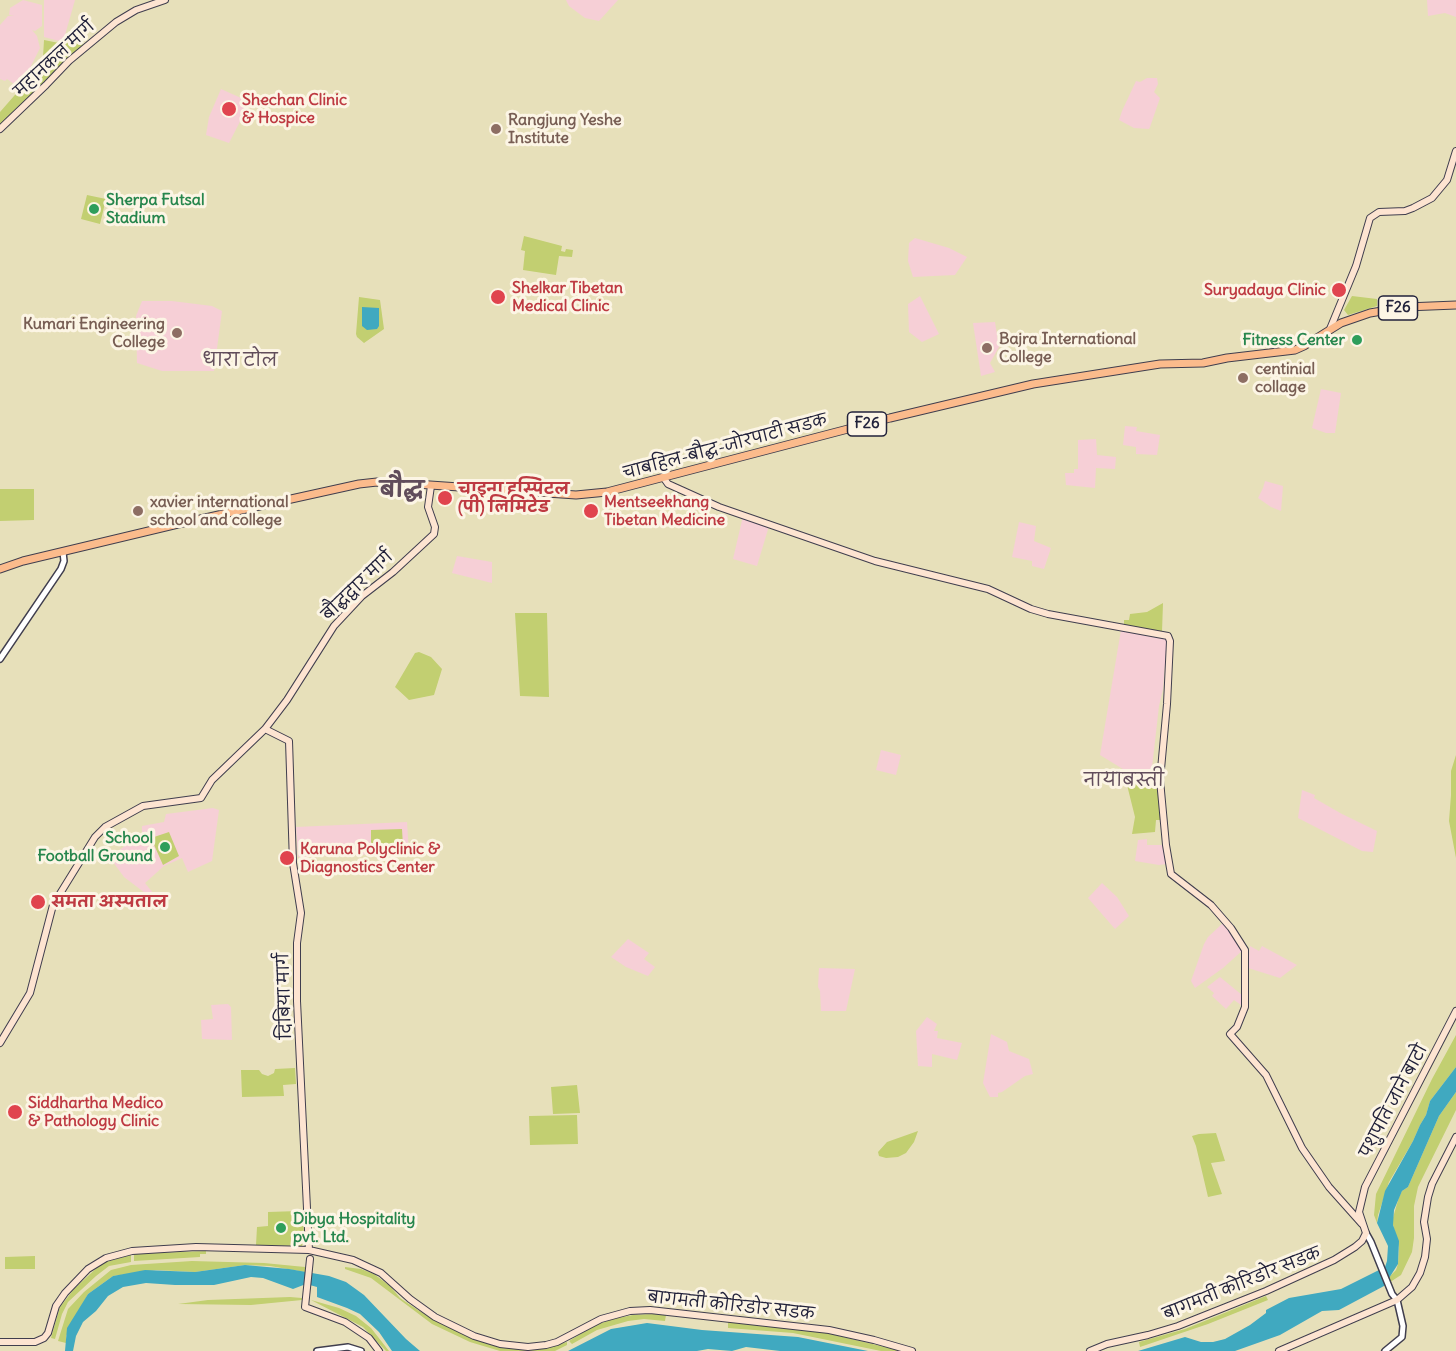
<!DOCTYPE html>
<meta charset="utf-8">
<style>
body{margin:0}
canvas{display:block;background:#e7e0ba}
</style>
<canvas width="1456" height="1351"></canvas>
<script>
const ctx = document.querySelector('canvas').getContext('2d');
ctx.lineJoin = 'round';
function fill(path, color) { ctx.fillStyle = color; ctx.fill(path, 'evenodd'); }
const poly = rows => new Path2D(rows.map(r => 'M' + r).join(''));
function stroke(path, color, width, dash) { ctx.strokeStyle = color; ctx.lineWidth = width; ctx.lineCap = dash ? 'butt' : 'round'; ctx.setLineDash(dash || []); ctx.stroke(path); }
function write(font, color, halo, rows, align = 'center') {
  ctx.font = font + ' Delius,"Playpen Sans Deva",sans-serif'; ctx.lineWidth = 6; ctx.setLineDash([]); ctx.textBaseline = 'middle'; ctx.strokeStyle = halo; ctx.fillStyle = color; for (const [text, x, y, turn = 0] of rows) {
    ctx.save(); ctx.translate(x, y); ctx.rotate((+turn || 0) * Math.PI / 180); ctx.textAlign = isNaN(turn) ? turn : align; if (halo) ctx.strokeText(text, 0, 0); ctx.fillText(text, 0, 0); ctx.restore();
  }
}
fill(poly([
 [23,0,42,5,42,26,35,31,32,30,37,36,40,48,24,80,14,84,7,79,5,81,0,79,0,25,8,16,14,16,9,15,10,8],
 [44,0,75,0,63,42,44,37],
 [566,0,618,0,599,21,585,18,569,6],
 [1427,0,1456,0,1456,17,1445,13,1428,16],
 [1147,78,1157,78,1158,84,1154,92,1160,98,1150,127,1149,129,1134,128,1119,120,1122,111,1136,81,1140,82],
 [221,89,250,102,229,143,206,135,209,117],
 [915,238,949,248,967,257,955,275,913,277,908,261,909,243],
 [920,296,939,334,922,342,909,332,908,304],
 [142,301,172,301,212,306,222,311,214,371,162,371,137,363,136,316],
 [995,322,999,347,990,363,995,372,981,376,973,323],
 [1321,389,1341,393,1335,433,1326,433,1312,428],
 [1125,426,1137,427,1136,431,1160,435,1157,455,1136,454,1136,447,1123,445],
 [1096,439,1097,455,1116,457,1115,469,1096,468,1095,488,1066,485,1065,473,1074,473,1074,469,1078,469,1078,440],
 [1265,481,1283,486,1281,511,1271,507,1258,498,1263,488],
 [743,516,769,526,757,566,733,559],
 [1019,522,1036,526,1034,541,1051,548,1044,569,1032,566,1032,561,1012,557],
 [457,556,492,562,492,583,452,573],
 [1121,630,1167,638,1163,689,1159,706,1151,776,1131,774,1100,755],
 [881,750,901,755,896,775,876,770],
 [1302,790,1315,795,1314,798,1342,814,1377,831,1373,852,1362,851,1298,818],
 [213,808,219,810,212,861,188,872,182,858,164,866,145,883,153,893,149,896,124,877,113,862,109,864,106,860,142,833,142,826,164,822,166,814],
 [407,822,409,853,298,857,296,827],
 [1147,839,1147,845,1163,845,1167,864,1159,865,1135,861,1138,840],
 [1102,883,1117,897,1129,916,1115,929,1088,898],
 [1223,923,1243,950,1223,968,1195,988,1191,981,1204,944,1208,937],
 [628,939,649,953,644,959,655,967,648,976,626,967,611,957],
 [1250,946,1259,951,1262,946,1297,965,1280,978,1248,968],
 [819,968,855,969,846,1011,821,1011,820,991,818,987],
 [1220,977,1242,995,1241,1005,1234,1000,1226,1009,1212,996,1214,993,1207,987],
 [228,1004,231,1007,232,1040,202,1039,201,1020,213,1019,211,1005],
 [927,1017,937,1024,934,1031,938,1031,937,1038,962,1043,957,1060,932,1054,932,1067,918,1066,916,1031],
 [991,1034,1007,1042,1009,1051,1029,1059,1033,1074,1025,1076,1002,1092,998,1093,998,1097,990,1097,983,1083]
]), '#f6cfd6');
fill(poly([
 [70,30,82,33,81,38,84,48,0,128,0,112,35,72,43,57,44,40,64,44],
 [87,195,106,199,100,224,81,219],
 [524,236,562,246,561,251,565,252,566,249,573,250,572,257,559,256,556,275,523,270,525,251,521,250],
 [1352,296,1377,299,1377,306,1348,315,1344,310],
 [359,297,380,300,384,329,364,343,357,337,356,334],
 [0,489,34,489,34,520,0,521],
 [1163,603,1162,632,1124,625,1124,620,1129,620,1130,614,1147,612],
 [515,613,547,613,549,697,520,696],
 [419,652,431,657,442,669,434,695,409,700,395,687,415,653],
 [1456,755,1456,858,1449,821,1451,795,1451,771],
 [1126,781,1157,789,1159,793,1162,820,1156,820,1155,832,1132,834,1135,817],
 [402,829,403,846,371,847,371,830],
 [169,832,179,856,163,865,151,838],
 [1456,1035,1456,1067,1430,1101,1426,1115,1420,1125,1413,1141,1389,1182,1378,1215,1377,1223,1374,1215,1376,1194,1432,1079],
 [295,1068,296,1084,283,1085,284,1096,242,1097,241,1070,259,1070,262,1074,268,1076,274,1073,275,1069],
 [577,1085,580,1113,553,1114,551,1087],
 [1456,1092,1456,1110,1418,1187,1414,1206,1414,1238,1412,1252,1401,1275,1384,1286,1389,1277,1396,1270,1398,1264,1399,1247,1392,1221,1399,1197,1402,1191,1408,1187,1439,1116],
 [577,1115,578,1144,530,1145,529,1116],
 [918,1131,914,1142,906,1153,898,1157,886,1158,879,1156,878,1152,887,1142],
 [1216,1133,1225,1161,1211,1163,1222,1194,1208,1197,1196,1146,1192,1136,1199,1134],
 [299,1211,303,1213,304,1235,302,1246,256,1245,257,1227,268,1226,268,1212],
 [206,1251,206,1254,200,1254,200,1257,134,1261,134,1254],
 [131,1255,131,1262,109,1266,96,1276,68,1302,62,1314,55,1339,51,1338,60,1307,74,1289,102,1263],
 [35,1256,35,1269,5,1269,5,1257],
 [192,1261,264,1263,305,1267,305,1272,270,1266,245,1265,195,1272,156,1270,113,1276,88,1294,66,1336,66,1343,58,1341,68,1309,84,1292,111,1270,131,1265],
 [345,1267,361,1269,374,1274,390,1286,400,1298,418,1310,450,1328,488,1344,522,1350,550,1347,567,1342,567,1345,555,1351,500,1351,470,1342,432,1324,371,1278,345,1269],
 [1266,1296,1268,1300,1208,1324,1140,1347,1139,1342,1185,1329],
 [290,1297,302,1298,302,1300,251,1305,178,1304,208,1300],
 [311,1300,339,1308,356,1316,371,1328,389,1351,386,1351,363,1327],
 [654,1314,666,1315,665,1321,644,1319,628,1321,597,1330,572,1344,569,1341,593,1326,613,1319,633,1315],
 [728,1322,826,1333,902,1351,881,1351,793,1333,728,1328]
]), '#c2cf71');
fill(poly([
 [362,307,379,308,379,326,377,329,367,330,362,326],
 [1456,1067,1456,1092,1439,1116,1408,1187,1402,1191,1394,1210,1393,1225,1399,1241,1398,1264,1384,1286,1339,1310,1322,1311,1280,1335,1235,1351,1138,1351,1185,1337,1201,1342,1213,1342,1225,1339,1250,1325,1266,1313,1266,1310,1289,1298,1341,1289,1385,1267,1387,1261,1388,1246,1377,1223,1385,1191,1413,1141,1420,1125,1426,1115,1430,1101],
 [245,1265,289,1269,329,1276,346,1282,364,1295,406,1339,420,1351,392,1351,379,1332,360,1314,347,1308,317,1297,317,1287,306,1284,293,1289,263,1278,251,1277,214,1285,175,1285,146,1283,123,1287,108,1296,96,1311,83,1322,76,1336,73,1351,65,1351,67,1328,88,1294,113,1276,145,1270,195,1272],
 [647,1323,702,1330,798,1337,868,1351,780,1351,746,1347,732,1351,708,1349,697,1351,568,1351,611,1329]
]), '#40a9c0');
const tertiary = poly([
 [0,659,61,569,64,561,63,552],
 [1366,1233,1371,1242,1392,1294,1397,1300,1403,1326,1402,1337,1385,1351],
 [317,1351,348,1347,361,1351]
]);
const secondary = poly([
 [0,129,46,85,69,61,116,22,136,10,165,0],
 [1330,329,1356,266,1370,218,1379,212,1405,211,1413,208,1432,198,1447,180,1456,151],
 [663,477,668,484,719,507,875,561,988,589,1031,609,1048,614,1168,636,1170,641,1167,704,1160,780,1166,845,1171,874,1211,905,1231,928,1245,950,1245,1007,1237,1027,1230,1034,1266,1075,1302,1148,1329,1187,1362,1224],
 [265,729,289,741,293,863,301,913,297,943,297,1001,309,1250],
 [0,1043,30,993,53,905,95,837,105,827,143,806,201,798,212,780,265,729,287,700,334,626,362,596,393,572,434,534,435,527,428,507,431,486],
 [310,1259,305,1307,345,1322,369,1338,379,1351],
 [0,1342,35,1342,44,1338,48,1333,56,1306,65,1293,88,1269,106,1258,132,1251,196,1247,309,1250,353,1260,381,1273,410,1299,435,1317,474,1336,500,1344,528,1347,546,1345,557,1342,601,1319,630,1311,650,1310,829,1330,874,1340,912,1351],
 [1090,1351,1107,1344,1148,1335,1178,1326,1266,1291,1334,1260,1355,1247,1362,1241,1366,1233,1359,1212,1365,1187,1456,1011],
 [1279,1351,1397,1300,1412,1287,1420,1273,1425,1257,1427,1239,1424,1222,1428,1197,1432,1184,1456,1137]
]);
const primary = poly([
 [0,569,23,561,178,524,359,484,377,482,401,483,576,495,607,492,890,418,1033,384,1160,364,1203,363,1227,358,1295,350,1304,346,1341,323,1370,313,1406,307,1456,305]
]);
stroke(tertiary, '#403e4e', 8);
stroke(secondary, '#403e4e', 8);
stroke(primary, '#403e4e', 9);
stroke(tertiary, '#fff', 5);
stroke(secondary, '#fde4d1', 6);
stroke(primary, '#fbbb8c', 7);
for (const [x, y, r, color] of [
 [229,109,8,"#e0444e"],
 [496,129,6,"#8d6e63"],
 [94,209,6,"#2e9e5b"],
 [1339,290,8,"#e0444e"],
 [498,297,8,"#e0444e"],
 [177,333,6,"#8d6e63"],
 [1357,340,6,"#2e9e5b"],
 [987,348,6,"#8d6e63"],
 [1243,378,6,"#8d6e63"],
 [445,498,8,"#e0444e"],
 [138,511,6,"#8d6e63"],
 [591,511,8,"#e0444e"],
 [165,847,6,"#2e9e5b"],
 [287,858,8,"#e0444e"],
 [38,902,8,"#e0444e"],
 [15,1112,8,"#e0444e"],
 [281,1228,6,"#2e9e5b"]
]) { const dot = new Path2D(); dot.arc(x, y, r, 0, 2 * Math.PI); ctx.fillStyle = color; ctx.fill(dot); stroke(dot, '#fcf5e5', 2); }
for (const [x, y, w] of [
 [1398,308,39],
 [867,424,39]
]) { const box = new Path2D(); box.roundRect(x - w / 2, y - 12, w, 24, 4.5); ctx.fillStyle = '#fcf5e5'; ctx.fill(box); stroke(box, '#22223b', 1.5); }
write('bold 15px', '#22223b', null, [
 ["F26",1398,308],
 ["F26",867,424]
]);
write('16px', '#22223b', '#fcf5e5', [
 ["महानकल मार्ग",55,59,-43],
 ["चाबहिल-बौद्ध-जोरपाटी सडक",725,447,-15],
 ["बौद्धद्वार मार्ग",358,586,-44],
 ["दिबिया मार्ग",285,996,-92],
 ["पशुपति जाने बाटो",1394,1101,-62],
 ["बागमती कोरिडोर सडक",1242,1284,-22],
 ["बागमती कोरिडोर सडक",731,1306,6]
]);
write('bold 16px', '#be3a42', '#fcf5e5', [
 ["Shechan Clinic",242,100],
 ["& Hospice",242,118],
 ["Shelkar Tibetan",512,288],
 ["Medical Clinic",512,306],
 ["Suryadaya Clinic",1326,290,"right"],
 ["चाइना हस्पिटल",458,489],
 ["(पी) लिमिटेड",458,507],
 ["Mentseekhang",604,502],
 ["Tibetan Medicine",604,520],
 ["Karuna Polyclinic &",300,849],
 ["Diagnostics Center",300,867],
 ["समता अस्पताल",51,902],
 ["Siddhartha Medico",28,1103],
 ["& Pathology Clinic",28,1121]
], 'left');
write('bold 16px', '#785e54', '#fcf5e5', [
 ["Rangjung Yeshe",508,120],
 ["Institute",508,138],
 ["Kumari Engineering",165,324,"right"],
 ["College",165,342,"right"],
 ["Bajra International",999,339],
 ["College",999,357],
 ["centinial",1255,369],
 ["collage",1255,387],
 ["xavier international",150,502],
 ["school and college",150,520]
], 'left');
write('bold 16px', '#27864d', '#fcf5e5', [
 ["Sherpa Futsal",106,200],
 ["Stadium",106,218],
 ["Fitness Center",1345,340,"right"],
 ["School",153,838,"right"],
 ["Football Ground",153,856,"right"],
 ["Dibya Hospitality",293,1219],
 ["pvt. Ltd.",293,1237]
], 'left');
write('18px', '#614d5b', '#fcf5e5', [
 ["धारा टोल",240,361],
 ["नायाबस्ती",1124,781]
]);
write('bold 22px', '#614d5b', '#fcf5e5', [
 ["बौद्ध",402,491]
]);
</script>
